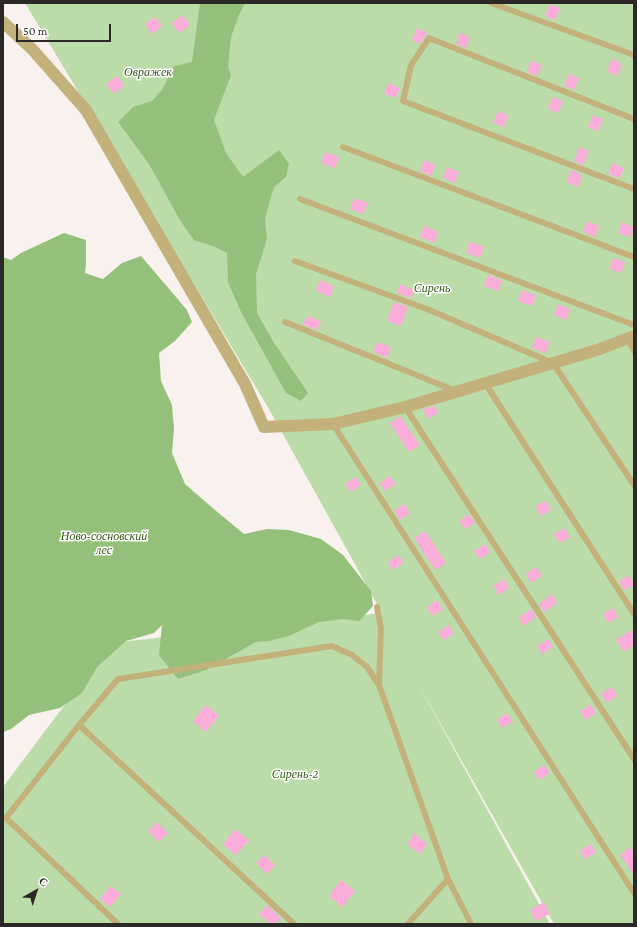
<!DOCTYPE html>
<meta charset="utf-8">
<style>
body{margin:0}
#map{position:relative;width:637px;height:927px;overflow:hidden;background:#f8f1ed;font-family:"Crimson Pro",serif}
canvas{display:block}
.frame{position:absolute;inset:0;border:4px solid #2b2927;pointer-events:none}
.north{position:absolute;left:16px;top:871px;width:40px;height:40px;-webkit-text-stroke:3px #fff;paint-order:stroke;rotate:39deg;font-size:11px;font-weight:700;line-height:16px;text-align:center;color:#2b2927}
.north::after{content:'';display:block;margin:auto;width:14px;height:18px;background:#2b2927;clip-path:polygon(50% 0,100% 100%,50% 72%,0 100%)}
.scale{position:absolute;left:16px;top:24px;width:95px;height:18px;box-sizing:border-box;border:2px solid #2b2927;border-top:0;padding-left:5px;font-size:12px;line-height:14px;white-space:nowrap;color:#2b2927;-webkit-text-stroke:3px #fff;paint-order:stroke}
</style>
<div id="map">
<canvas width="637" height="927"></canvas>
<div class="frame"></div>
<div class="north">С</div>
<div class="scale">50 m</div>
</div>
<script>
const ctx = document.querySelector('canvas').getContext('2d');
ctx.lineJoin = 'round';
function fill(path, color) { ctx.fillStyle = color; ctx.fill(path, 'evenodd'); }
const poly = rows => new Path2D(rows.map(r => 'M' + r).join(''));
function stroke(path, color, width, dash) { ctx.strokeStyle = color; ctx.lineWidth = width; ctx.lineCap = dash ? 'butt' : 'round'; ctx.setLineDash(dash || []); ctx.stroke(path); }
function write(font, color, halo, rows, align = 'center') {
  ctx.font = font + ' "Crimson Pro",serif'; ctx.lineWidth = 3; ctx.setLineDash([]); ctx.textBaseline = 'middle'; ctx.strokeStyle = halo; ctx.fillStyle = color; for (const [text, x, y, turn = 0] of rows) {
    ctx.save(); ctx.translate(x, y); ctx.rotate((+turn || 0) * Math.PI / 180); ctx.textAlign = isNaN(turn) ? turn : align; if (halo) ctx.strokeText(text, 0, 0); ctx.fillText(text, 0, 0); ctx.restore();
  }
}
fill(poly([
 [25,3,634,3,634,924,554,924,417,682,550,924,3,924,3,787,111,643,382,613,269,409]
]), '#bbdca9');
fill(poly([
 [200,3,245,3,239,15,231,37,228,67,231,75,214,120,226,153,243,177,279,150,289,164,286,177,274,187,265,218,267,239,256,274,257,313,274,343,308,393,301,401,286,393,241,312,228,282,227,253,215,247,194,240,181,222,149,164,118,122,133,107,152,101,162,90,174,66,192,62],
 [64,233,86,240,86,264,85,273,103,279,122,263,141,256,176,297,187,310,192,322,175,341,159,353,161,381,172,405,174,429,172,453,185,484,215,510,244,534,267,529,289,530,321,539,343,555,371,591,373,606,359,621,344,619,319,622,289,636,269,641,256,642,206,670,178,679,159,655,162,625,154,633,126,641,97,667,82,693,60,708,29,715,11,729,3,732,3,257,11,260,21,253]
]), '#95c07b');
fill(poly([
 [550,4,560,8,555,20,545,16],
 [182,15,190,25,179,33,172,23],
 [155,17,162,26,152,34,145,24],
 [417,28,427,33,420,44,412,40],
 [460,33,470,37,466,48,456,44],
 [612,59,622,64,617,76,607,71],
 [531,61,542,65,537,76,527,72],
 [569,74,579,78,574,90,564,86],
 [117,76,124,86,114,94,106,84],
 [388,83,400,88,396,98,384,94],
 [553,97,563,101,558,113,548,109],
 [498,111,508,115,504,127,493,123],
 [593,115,603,119,598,131,588,127],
 [579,147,589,151,583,165,574,161],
 [325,152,339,157,335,168,321,163],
 [424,160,436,165,431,176,420,171],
 [612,163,624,168,620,178,608,174],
 [447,167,459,172,455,183,443,178],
 [571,170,580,173,579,175,582,176,578,187,566,182],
 [354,198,368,203,363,214,350,209],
 [587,221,599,226,595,237,583,232],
 [622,222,634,227,630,237,618,233],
 [424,226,438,232,434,243,420,237],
 [470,242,484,247,480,258,466,253],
 [613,258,625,262,621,273,609,269],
 [488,275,502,280,498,291,484,286],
 [320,280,334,286,330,297,316,291],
 [400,284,414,290,411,298,397,293],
 [522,290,536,295,532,306,518,301],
 [394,302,408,307,401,326,387,321],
 [558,304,570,309,566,320,554,315],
 [307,316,321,321,317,330,303,325],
 [536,337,550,342,546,353,532,348],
 [377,342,391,347,387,358,373,352],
 [435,406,438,413,428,419,423,409],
 [400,416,420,445,409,452,390,423],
 [390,476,396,484,385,491,380,483],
 [356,477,361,485,351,492,345,484],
 [546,501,551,510,541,516,535,506],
 [404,504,410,513,400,520,394,511],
 [469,514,475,523,465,529,459,521],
 [564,528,570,537,560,543,554,534],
 [425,531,446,563,435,570,414,538],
 [485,544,490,552,480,559,474,551],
 [398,555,404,563,393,570,388,562],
 [536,567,542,576,531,583,526,574],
 [629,575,634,585,624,590,619,581],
 [504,579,509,588,499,595,493,586],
 [552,594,557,603,544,612,539,604],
 [437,600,443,609,432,616,427,607],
 [613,608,618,617,608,623,603,614],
 [531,609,536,617,524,626,519,617],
 [449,625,454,633,444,640,438,632],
 [631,630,634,636,634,645,624,652,616,640],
 [548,639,553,647,542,654,537,646],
 [612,687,617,696,607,703,601,694],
 [591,704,596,713,586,720,580,712],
 [206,705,219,716,206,732,193,721],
 [507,713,513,721,502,728,497,720],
 [544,765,550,773,539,780,534,772],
 [157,822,168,833,159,842,148,831],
 [235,829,249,840,236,855,223,845],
 [414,833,427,844,420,854,407,844],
 [590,844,596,852,585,859,580,851],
 [630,847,634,853,634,875,620,855],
 [264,855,275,865,267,874,256,863],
 [341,880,355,891,342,907,329,896],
 [111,886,121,894,110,907,100,899],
 [544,902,550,914,536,921,530,910],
 [267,905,281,918,275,924,271,924,259,914]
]), '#faadd8');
stroke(poly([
 [491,3,634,55],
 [634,119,429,38,411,65,403,101,634,189],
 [343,147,634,257],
 [300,199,634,325],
 [295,261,427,309,553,363,634,485],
 [285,322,456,391],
 [628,339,634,351],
 [485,383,634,614],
 [405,407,634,759],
 [333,424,634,893],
 [377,607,381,628,379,685,448,879,408,924],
 [79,725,294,924],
 [448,879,471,924],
 [118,924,6,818,79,725,118,679,332,646,352,655,367,667,379,685]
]), '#c3b17b', 6);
stroke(poly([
 [3,22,32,49,86,110,245,384,264,427,333,424,405,407,597,350,634,336]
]), '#c3b17b', 12);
write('italic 12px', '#315912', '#fff', [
 ["Овражек",148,72],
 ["Сирень",432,288],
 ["Ново-сосновский",104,536],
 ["лес",104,550],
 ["Сирень-2",295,774]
]);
</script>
